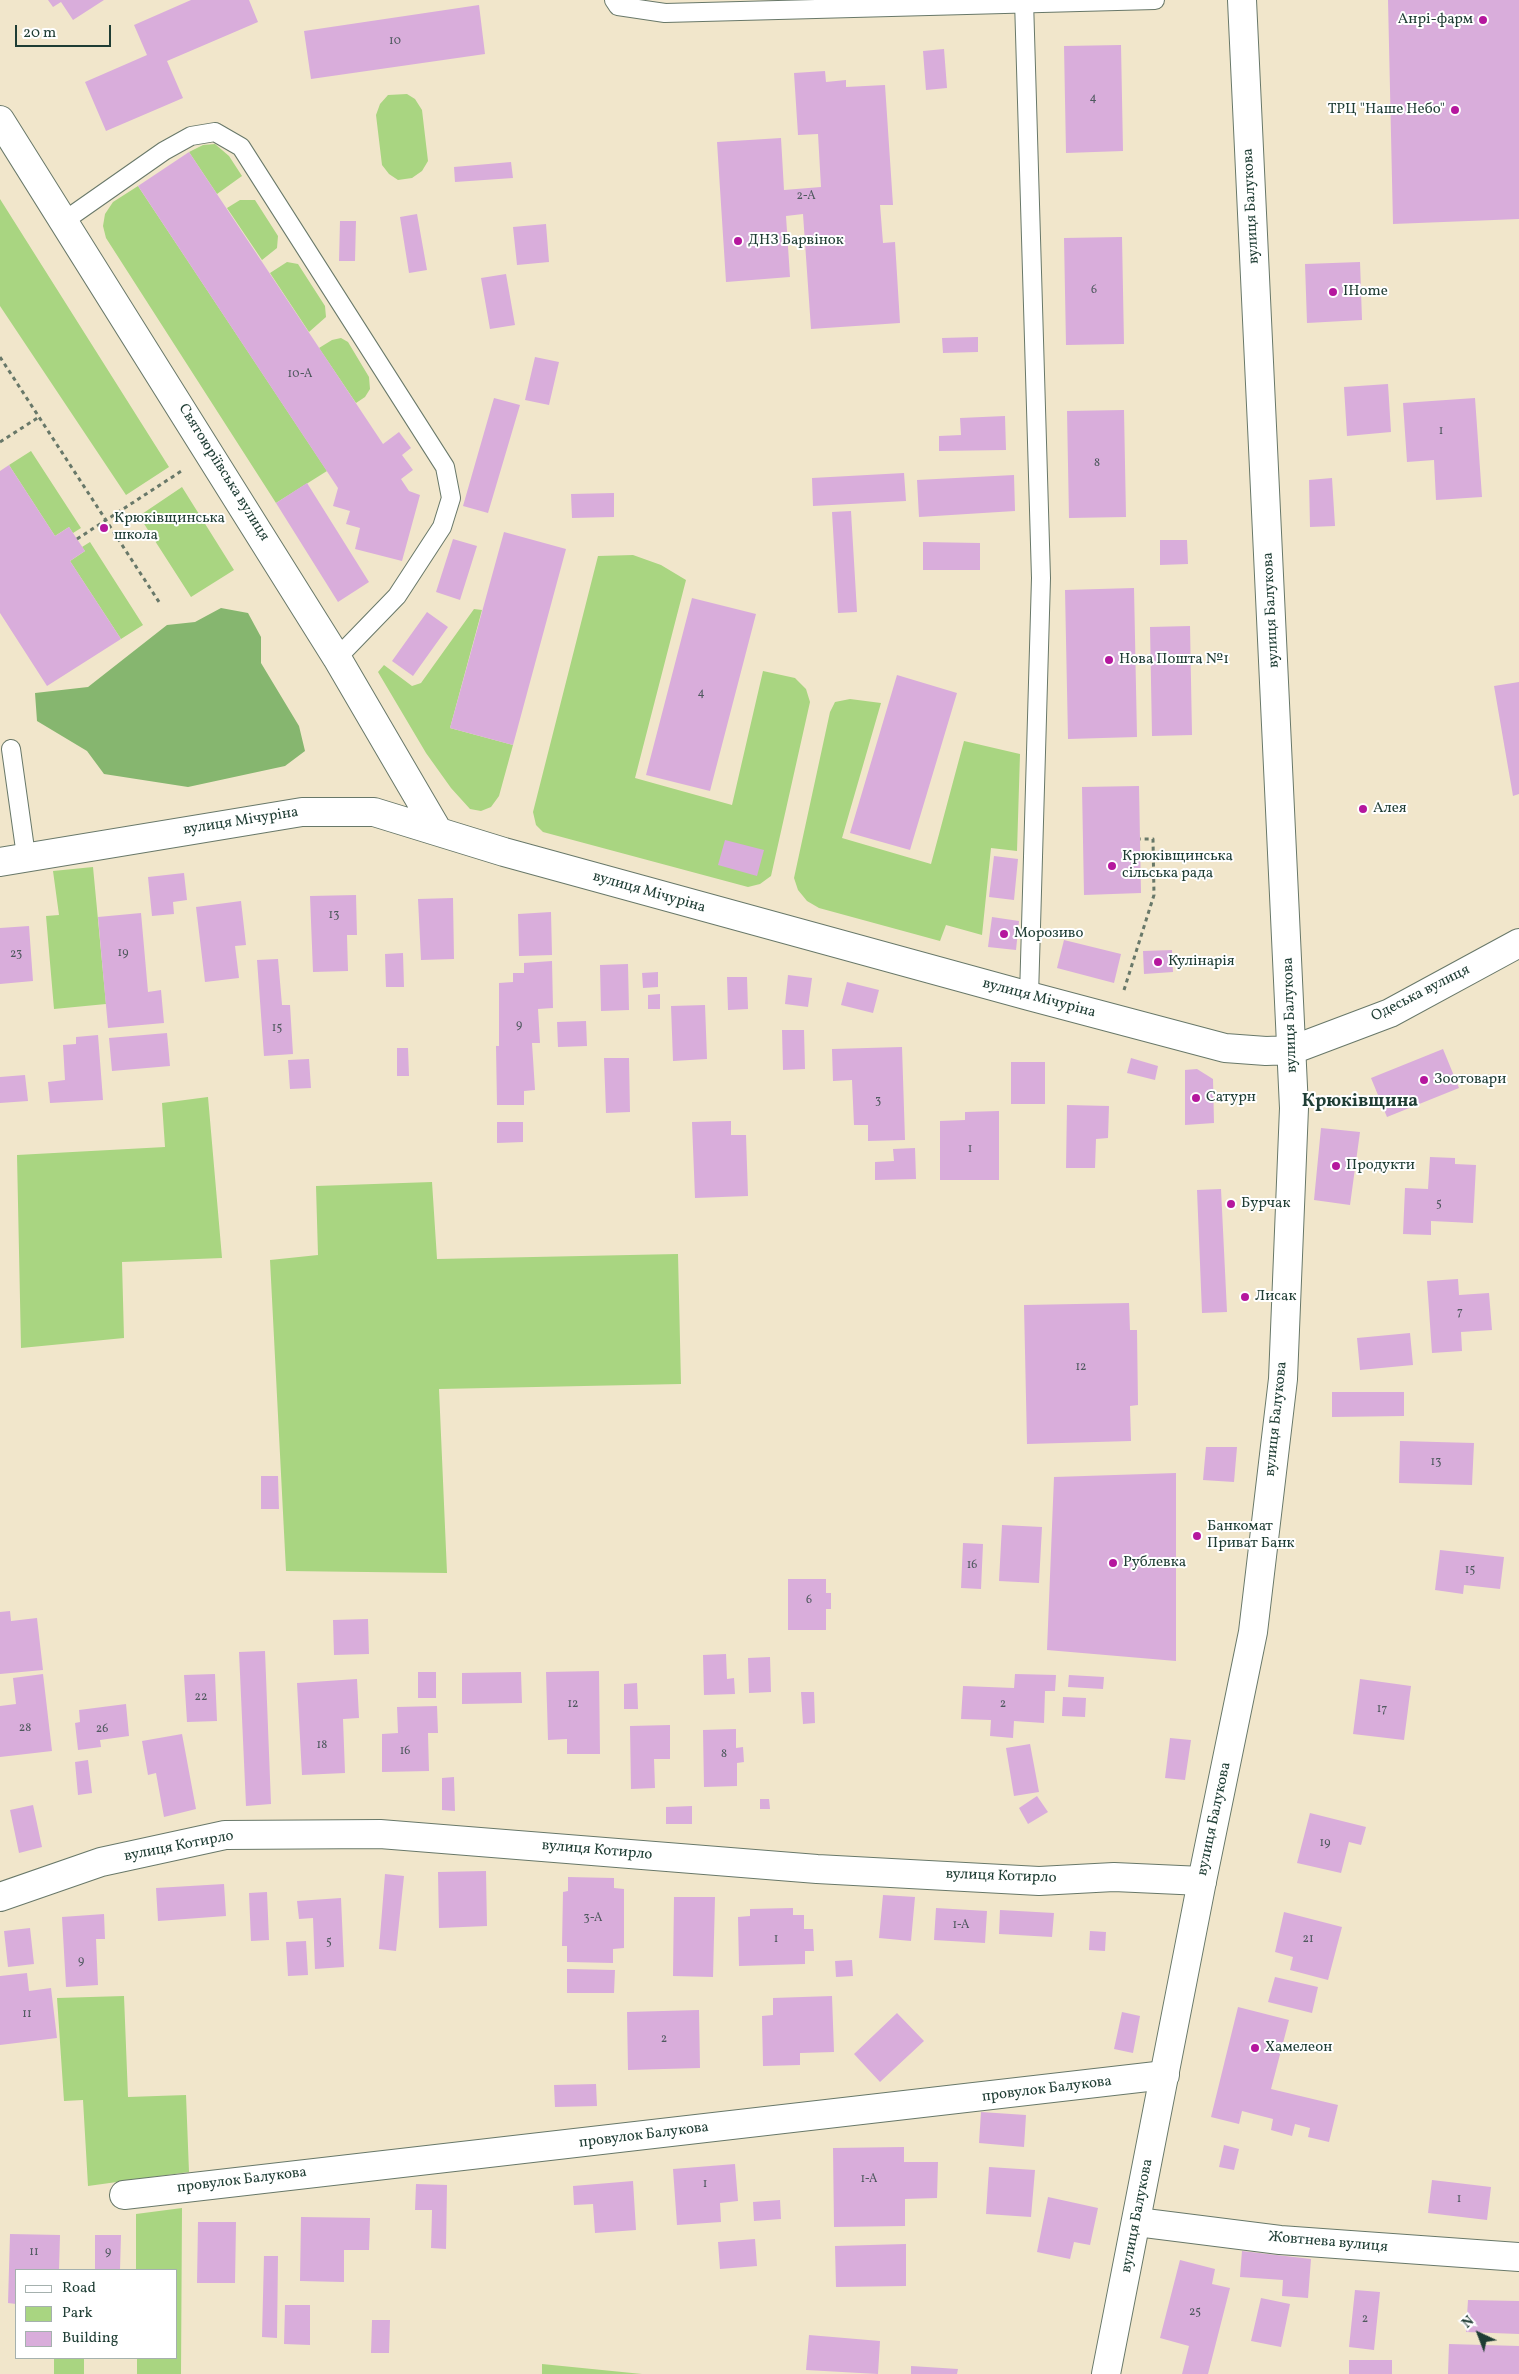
<!DOCTYPE html>
<meta charset="utf-8">
<style>
body{margin:0}
#map{position:relative;width:1519px;height:2374px;overflow:hidden;background:#f1e6cb;font-family:Vollkorn,serif}
canvas{display:block}
.legend{position:absolute;left:15px;top:2269px;width:162px;height:90px;box-sizing:border-box;background:#fff;border:1px solid #a5b1ae;margin:0;padding:6px 9px;list-style:none;font-size:15px;color:#1f3d34}
.legend li{display:flex;align-items:center;gap:10px;height:25px}
.legend b{width:25px;border:1px solid #a5b1ae}
.north{position:absolute;left:1454px;top:2309px;width:50px;height:50px;-webkit-text-stroke:4px #fff;paint-order:stroke;rotate:317deg;font-size:14px;font-weight:700;line-height:20px;text-align:center;color:#1f3d34}
.north::after{content:'';display:block;margin:auto;width:18px;height:22px;background:#1f3d34;clip-path:polygon(50% 0,100% 100%,50% 72%,0 100%)}
.scale{position:absolute;left:15px;top:25px;width:96px;height:22px;box-sizing:border-box;border:2px solid #1f3d34;border-top:0;padding-left:6px;font-size:15px;line-height:18px;white-space:nowrap;color:#1f3d34;-webkit-text-stroke:4px #fff;paint-order:stroke}
</style>
<div id="map">
<canvas width="1519" height="2374"></canvas>
<ul class="legend">
<li><b style="height:6px;background:#fff"></b>Road</li>
<li><b style="height:14px;background:#a9d581"></b>Park</li>
<li><b style="height:14px;background:#d9addb"></b>Building</li>
</ul>
<div class="north">N</div>
<div class="scale">20 m</div>
</div>
<script>
const ctx = document.querySelector('canvas').getContext('2d');
ctx.lineJoin = 'round';
function fill(path, color) { ctx.fillStyle = color; ctx.fill(path, 'evenodd'); }
const poly = rows => new Path2D(rows.map(r => 'M' + r).join(''));
function stroke(path, color, width, dash) { ctx.strokeStyle = color; ctx.lineWidth = width; ctx.lineCap = dash ? 'butt' : 'round'; ctx.setLineDash(dash || []); ctx.stroke(path); }
function write(font, color, halo, rows, align = 'center') {
  ctx.font = font + ' Vollkorn,serif'; ctx.lineWidth = 4; ctx.setLineDash([]); ctx.textBaseline = 'middle'; ctx.strokeStyle = halo; ctx.fillStyle = color; for (const [text, x, y, turn = 0] of rows) {
    ctx.save(); ctx.translate(x, y); ctx.rotate((+turn || 0) * Math.PI / 180); ctx.textAlign = isNaN(turn) ? turn : align; if (halo) ctx.strokeText(text, 0, 0); ctx.fillText(text, 0, 0); ctx.restore();
  }
}
fill(poly([
 [407,94,415,99,422,110,428,161,422,171,412,178,398,180,389,174,382,165,376,115,380,104,388,95],
 [215,144,229,156,242,176,217,194,189,152,203,145],
 [138,186,327,471,276,503,106,238,103,226,105,214,113,202],
 [0,199,169,467,126,495,0,306],
 [240,200,255,200,278,236,277,248,262,260,227,208],
 [287,262,298,264,325,306,326,317,309,332,270,273],
 [341,338,348,342,369,377,370,389,365,397,356,403,319,348,332,340],
 [31,451,81,528,73,533,69,527,55,536,9,465],
 [182,487,234,570,191,597,139,516],
 [90,542,143,625,121,639,70,561,85,551,82,547],
 [633,555,661,565,686,580,635,778,732,805,763,671,795,678,806,689,810,702,771,876,760,884,748,887,543,832,536,825,533,812,598,556],
 [474,609,482,610,450,728,513,745,499,796,491,807,481,811,470,809,451,788,426,753,378,672,384,665,412,686,421,683],
 [850,699,881,703,842,838,931,864,964,741,1020,754,1017,851,991,848,982,935,946,925,940,941,819,908,807,901,798,890,794,878,830,712,835,702],
 [93,867,106,1004,54,1009,46,916,59,915,53,871],
 [208,1097,222,1258,122,1262,124,1338,21,1348,17,1155,165,1147,162,1103],
 [432,1182,437,1259,678,1254,681,1384,439,1389,447,1573,286,1571,270,1260,318,1255,316,1186],
 [124,1996,128,2097,186,2095,189,2172,88,2186,83,2100,64,2101,57,1998],
 [182,2208,181,2374,137,2374,137,2358,176,2358,176,2270,136,2270,136,2214],
 [54,2358,84,2358,84,2374,54,2374],
 [542,2364,642,2374,542,2374]
]), '#a9d581');
fill(poly([
 [221,608,248,613,261,637,261,663,299,726,305,751,285,766,188,787,104,774,87,751,37,721,35,693,88,687,167,625,195,622]
]), '#86b66f');
fill(poly([
 [48,0,104,0,73,20,61,2,53,7],
 [191,0,249,0,258,22,167,61,183,98,106,131,85,82,147,55,134,25],
 [1388,0,1519,0,1519,219,1393,224],
 [479,5,485,54,311,79,304,31],
 [1121,45,1123,151,1066,153,1064,46],
 [944,49,947,88,926,90,923,51],
 [825,71,826,82,846,80,846,87,885,85,893,205,880,205,883,243,895,242,900,323,811,329,803,214,786,216,790,277,726,282,717,142,781,138,784,190,821,187,818,134,798,135,794,73],
 [189,152,383,444,399,432,411,448,402,455,413,470,401,479,409,491,420,495,402,561,355,549,360,528,346,524,350,511,333,506,338,488,138,186],
 [511,162,513,178,455,182,454,167],
 [417,214,427,270,409,273,400,217],
 [340,221,356,221,355,261,339,261],
 [546,224,549,262,517,265,513,227],
 [1122,237,1124,344,1066,345,1064,238],
 [1360,262,1362,320,1307,323,1305,264],
 [506,274,515,325,490,329,481,278],
 [978,337,978,352,943,353,942,338],
 [535,357,559,362,549,405,525,400],
 [1388,384,1391,432,1347,436,1344,387],
 [494,398,520,405,488,513,463,506],
 [1475,398,1482,497,1436,500,1434,460,1407,462,1403,403],
 [1124,410,1126,517,1069,518,1067,411],
 [1005,416,1006,450,939,451,939,436,961,435,960,418],
 [9,465,55,536,69,527,85,551,70,561,121,639,47,686,0,613,0,471],
 [904,473,906,501,813,506,812,478],
 [1014,475,1015,511,919,517,917,480],
 [1332,478,1335,526,1310,527,1309,480],
 [307,483,369,582,338,602,276,503],
 [614,493,614,517,572,518,571,494],
 [851,511,857,612,838,613,832,512],
 [504,532,566,549,513,745,450,728],
 [453,539,477,546,460,600,436,592],
 [1160,540,1187,540,1188,564,1160,565],
 [923,542,980,543,980,570,923,570],
 [1134,588,1137,737,1068,739,1065,590],
 [692,598,756,614,710,791,646,775],
 [427,612,448,627,413,676,392,661],
 [1190,626,1192,735,1152,736,1150,627],
 [897,675,957,693,910,850,850,833],
 [1519,682,1519,794,1513,796,1494,686],
 [1139,786,1141,893,1084,895,1082,787],
 [725,840,764,850,757,876,718,865],
 [994,856,1018,859,1014,900,989,897],
 [184,873,187,900,173,902,174,914,152,916,148,877],
 [356,895,357,935,347,935,348,971,313,972,310,896],
 [453,898,454,959,421,960,418,899],
 [241,901,246,945,235,946,239,978,205,982,196,907],
 [551,912,552,955,519,956,518,914],
 [141,913,148,992,161,990,164,1023,108,1028,98,917],
 [992,917,1019,921,1016,950,988,947],
 [29,926,33,981,0,984,0,928],
 [1064,940,1121,954,1114,983,1057,968],
 [1172,950,1173,972,1144,974,1143,951],
 [403,953,404,987,386,987,385,954],
 [278,959,282,1005,290,1005,293,1054,264,1056,257,960],
 [552,961,553,1008,538,1009,540,1043,532,1043,535,1090,524,1091,524,1105,497,1105,496,1046,499,1046,499,983,513,982,513,973,524,973,524,963],
 [628,964,629,1010,601,1011,600,965],
 [658,972,658,987,643,988,642,973],
 [788,975,812,978,808,1007,785,1004],
 [727,977,747,977,748,1009,728,1010],
 [847,982,879,990,873,1013,841,1005],
 [660,994,660,1009,648,1009,648,995],
 [705,1005,707,1059,673,1061,671,1006],
 [586,1021,587,1046,558,1047,557,1022],
 [782,1030,804,1030,805,1069,783,1070],
 [167,1033,170,1066,112,1071,109,1038],
 [98,1035,103,1100,50,1103,48,1082,65,1080,63,1045,76,1044,76,1037],
 [902,1047,905,1140,868,1141,868,1125,854,1125,852,1080,833,1081,832,1049],
 [397,1048,408,1048,409,1076,397,1076],
 [1443,1049,1459,1088,1387,1117,1371,1078],
 [604,1058,629,1058,630,1112,606,1113],
 [1131,1058,1158,1066,1155,1080,1127,1073],
 [309,1059,311,1088,290,1089,288,1060],
 [1011,1062,1045,1062,1045,1104,1011,1104],
 [1197,1069,1213,1079,1214,1123,1185,1125,1185,1070],
 [25,1075,28,1101,0,1103,0,1077],
 [1067,1105,1109,1106,1108,1138,1096,1139,1095,1168,1066,1168],
 [999,1111,999,1180,940,1180,940,1121,965,1120,965,1112],
 [731,1121,731,1135,746,1135,748,1196,695,1198,692,1122],
 [497,1122,523,1122,523,1142,497,1143],
 [1321,1128,1360,1132,1350,1205,1314,1200],
 [915,1148,916,1179,875,1180,875,1162,894,1161,893,1149],
 [1430,1157,1455,1158,1455,1164,1476,1165,1473,1223,1431,1221,1431,1235,1403,1234,1405,1188,1428,1189],
 [1221,1189,1227,1312,1202,1313,1197,1190],
 [1458,1279,1459,1295,1489,1293,1492,1330,1461,1332,1462,1351,1432,1353,1427,1281],
 [1129,1303,1130,1330,1137,1330,1138,1405,1130,1406,1131,1441,1027,1444,1024,1305],
 [1410,1333,1413,1365,1360,1370,1357,1338],
 [1332,1392,1404,1392,1404,1416,1332,1417],
 [1400,1441,1474,1443,1472,1485,1399,1483],
 [1206,1447,1237,1447,1234,1482,1203,1480],
 [1176,1473,1176,1661,1047,1650,1054,1477],
 [261,1476,278,1476,279,1509,261,1509],
 [1002,1525,1042,1527,1039,1583,999,1581],
 [963,1543,983,1544,981,1589,961,1588],
 [1440,1550,1504,1557,1500,1589,1464,1585,1463,1594,1435,1590],
 [788,1579,826,1579,826,1593,831,1593,831,1609,826,1609,826,1630,788,1630],
 [10,1611,11,1621,37,1618,43,1670,0,1674,0,1612],
 [368,1619,369,1654,334,1655,333,1620],
 [265,1651,271,1804,246,1806,239,1652],
 [726,1654,727,1679,734,1678,735,1694,704,1695,703,1655],
 [770,1657,771,1692,749,1693,748,1658],
 [599,1671,600,1754,567,1754,567,1739,548,1740,546,1672],
 [418,1672,436,1672,436,1698,418,1698],
 [521,1672,522,1703,462,1704,462,1673],
 [43,1674,52,1751,0,1757,0,1706,16,1704,13,1678],
 [215,1674,217,1721,187,1722,184,1675],
 [1015,1674,1056,1675,1055,1691,1045,1691,1044,1723,1014,1721,1013,1738,990,1736,991,1720,961,1719,963,1686,1014,1688],
 [1069,1675,1104,1677,1103,1689,1068,1687],
 [357,1679,359,1718,343,1719,345,1773,302,1775,297,1683],
 [1360,1679,1411,1686,1404,1740,1353,1734],
 [637,1683,638,1709,624,1709,624,1684],
 [801,1692,814,1692,815,1723,803,1724],
 [1063,1697,1086,1698,1085,1717,1062,1716],
 [126,1704,129,1736,100,1740,101,1747,78,1750,75,1723,80,1722,79,1710],
 [437,1706,438,1733,428,1733,429,1771,382,1772,382,1734,398,1733,397,1707],
 [670,1725,670,1759,654,1759,655,1788,631,1789,630,1726],
 [736,1729,736,1748,743,1747,744,1762,737,1763,737,1786,704,1787,703,1730],
 [182,1734,196,1809,164,1817,156,1773,148,1775,142,1741],
 [1170,1738,1191,1740,1185,1780,1165,1778],
 [1030,1744,1039,1792,1014,1796,1006,1748],
 [88,1760,92,1793,78,1795,75,1762],
 [454,1777,455,1811,442,1810,442,1778],
 [1037,1796,1048,1812,1028,1824,1019,1808],
 [760,1799,769,1799,770,1809,760,1809],
 [33,1805,42,1847,19,1853,10,1810],
 [692,1806,692,1824,666,1824,666,1807],
 [1310,1813,1366,1827,1361,1845,1349,1842,1341,1873,1297,1863],
 [486,1871,487,1926,439,1928,438,1872],
 [385,1874,404,1876,396,1951,379,1949],
 [568,1877,614,1878,614,1888,624,1889,624,1948,613,1949,613,1963,567,1962,567,1946,562,1946,563,1892,568,1891],
 [224,1884,226,1916,158,1921,156,1888],
 [267,1892,269,1940,251,1941,249,1893],
 [883,1895,915,1897,911,1941,879,1938],
 [674,1897,715,1897,713,1977,673,1976],
 [341,1898,344,1967,315,1969,313,1918,299,1919,297,1901],
 [793,1908,793,1915,804,1915,804,1929,813,1929,814,1951,805,1951,805,1964,739,1966,738,1917,750,1916,750,1909],
 [936,1908,987,1911,985,1943,934,1940],
 [1000,1910,1054,1913,1052,1937,999,1934],
 [1284,1912,1342,1927,1328,1980,1290,1970,1293,1957,1275,1952],
 [104,1914,105,1939,96,1939,98,1985,66,1987,62,1917],
 [30,1928,34,1964,8,1967,4,1931],
 [1090,1931,1106,1932,1105,1951,1089,1950],
 [306,1941,308,1975,288,1976,286,1942],
 [852,1960,853,1976,836,1977,835,1961],
 [567,1969,615,1970,614,1993,567,1993],
 [27,1973,29,1991,51,1988,57,2038,0,2045,0,1976],
 [1275,1977,1318,1987,1312,2013,1268,2002],
 [832,1996,834,2052,800,2053,800,2065,763,2066,762,2016,773,2015,773,1998],
 [1238,2007,1289,2020,1271,2089,1338,2105,1329,2142,1308,2137,1310,2128,1295,2124,1292,2136,1271,2130,1273,2119,1242,2111,1239,2124,1211,2117],
 [699,2010,700,2068,628,2070,627,2012],
 [1122,2012,1140,2016,1133,2053,1114,2049],
 [897,2013,924,2041,880,2082,854,2054],
 [596,2084,597,2106,555,2107,554,2085],
 [981,2112,1026,2115,1024,2147,979,2143],
 [1224,2145,1239,2149,1234,2170,1219,2167],
 [904,2147,904,2162,938,2162,937,2198,905,2199,905,2226,834,2227,833,2148],
 [735,2164,738,2201,720,2203,721,2222,677,2225,673,2169],
 [989,2167,1035,2170,1031,2217,986,2214],
 [1432,2180,1491,2187,1487,2220,1428,2213],
 [633,2181,636,2230,595,2233,593,2204,574,2205,573,2186],
 [416,2184,447,2185,446,2249,431,2248,432,2210,415,2210],
 [1048,2197,1098,2208,1090,2245,1074,2242,1070,2259,1037,2252],
 [780,2200,781,2219,754,2221,753,2202],
 [301,2217,370,2218,369,2250,344,2250,344,2282,300,2281],
 [198,2222,236,2222,235,2283,197,2283],
 [10,2234,60,2235,59,2270,16,2270,16,2304,8,2303],
 [95,2235,121,2235,120,2270,95,2270],
 [755,2239,757,2266,720,2269,718,2242],
 [906,2244,906,2286,836,2287,835,2246],
 [1242,2251,1311,2259,1308,2298,1282,2296,1283,2280,1240,2277],
 [264,2256,278,2256,277,2338,262,2337],
 [1180,2260,1215,2269,1212,2284,1230,2288,1208,2374,1182,2374,1189,2346,1160,2338],
 [1355,2290,1380,2292,1374,2350,1349,2347],
 [1261,2298,1290,2304,1281,2347,1251,2341],
 [1468,2300,1519,2301,1519,2334,1466,2332],
 [285,2305,310,2305,310,2345,284,2344],
 [372,2320,390,2320,389,2353,371,2353],
 [809,2335,880,2341,878,2374,806,2370],
 [1449,2344,1519,2346,1519,2374,1448,2374],
 [1349,2360,1392,2360,1392,2374,1349,2374],
 [911,2366,958,2369,957,2374,911,2374]
]), '#d9addb');
const lane = poly([
 [614,0,618,6,665,13,1155,0],
 [1024,0,1041,578,1029,996],
 [64,221,164,151,191,136,215,132,241,147,445,467,451,498,442,527,397,596,337,658],
 [11,749,26,856]
]);
const street = poly([
 [0,1897,101,1862,225,1835,380,1834,817,1869,1039,1881,1114,1877,1202,1881],
 [124,2195,1165,2075],
 [1137,2222,1280,2240,1519,2257]
]);
const secondary = poly([
 [0,120,337,658,438,831],
 [0,862,302,812,374,812,504,852,1029,996,1225,1048,1266,1051,1292,1050,1390,1013,1519,943],
 [1106,2374,1202,1881,1253,1632,1283,1379,1294,1108,1242,0]
]);
stroke(lane, '#687869', 20);
stroke(street, '#687869', 30);
stroke(secondary, '#687869', 30);
stroke(poly([
 [0,357,161,605],
 [0,442,39,417],
 [77,539,183,470],
 [1124,990,1154,895,1153,839,1140,839]
]), '#687869', 3, [4, 4]);
stroke(lane, '#fff', 18);
stroke(street, '#fff', 28);
stroke(secondary, '#fff', 28);
for (const [x, y, r, color] of [
 [1483,20,5,"#b5179e"],
 [1455,110,5,"#b5179e"],
 [738,241,5,"#b5179e"],
 [1333,292,5,"#b5179e"],
 [104,528,5,"#b5179e"],
 [1109,660,5,"#b5179e"],
 [1363,809,5,"#b5179e"],
 [1112,866,5,"#b5179e"],
 [1004,934,5,"#b5179e"],
 [1158,962,5,"#b5179e"],
 [1424,1080,5,"#b5179e"],
 [1196,1098,5,"#b5179e"],
 [1336,1166,5,"#b5179e"],
 [1231,1204,5,"#b5179e"],
 [1245,1297,5,"#b5179e"],
 [1197,1536,5,"#b5179e"],
 [1113,1563,5,"#b5179e"],
 [1255,2048,5,"#b5179e"]
]) { const dot = new Path2D(); dot.arc(x, y, r, 0, 2 * Math.PI); ctx.fillStyle = color; ctx.fill(dot); stroke(dot, '#fff', 2); }
write('12px', '#4e595e', null, [
 ["10",395,42],
 ["4",1093,99],
 ["2-А",806,197],
 ["6",1094,291],
 ["10-А",300,375],
 ["1",1441,432],
 ["8",1097,464],
 ["4",701,694],
 ["13",334,916],
 ["19",123,954],
 ["23",16,955],
 ["9",519,1026],
 ["15",277,1029],
 ["3",878,1102],
 ["1",970,1150],
 ["5",1439,1205],
 ["7",1460,1313],
 ["12",1081,1368],
 ["13",1436,1463],
 ["16",972,1566],
 ["15",1470,1571],
 ["6",809,1601],
 ["22",201,1698],
 ["12",573,1705],
 ["2",1003,1705],
 ["17",1382,1710],
 ["28",25,1729],
 ["26",102,1730],
 ["18",322,1746],
 ["16",405,1752],
 ["8",724,1755],
 ["19",1325,1844],
 ["3-А",593,1919],
 ["1-А",961,1926],
 ["1",776,1940],
 ["21",1308,1940],
 ["5",329,1943],
 ["9",81,1962],
 ["11",27,2015],
 ["2",664,2040],
 ["1-А",869,2180],
 ["1",705,2185],
 ["1",1459,2200],
 ["11",34,2253],
 ["9",108,2253],
 ["25",1195,2313],
 ["2",1365,2320]
]);
write('15px', '#1f3d34', '#fff', [
 ["Анрі-фарм",1473,20,"right"],
 ["ТРЦ \"Наше Небо\"",1445,110,"right"],
 ["ДНЗ Барвінок",748,241],
 ["IHome",1343,292],
 ["Крюківщинська",114,519],
 ["школа",114,536],
 ["Нова Пошта №1",1119,660],
 ["Алея",1373,809],
 ["Крюківщинська",1122,857],
 ["сільська рада",1122,874],
 ["Морозиво",1014,934],
 ["Кулінарія",1168,962],
 ["Зоотовари",1434,1080],
 ["Сатурн",1206,1098],
 ["Продукти",1346,1166],
 ["Бурчак",1241,1204],
 ["Лисак",1255,1297],
 ["Банкомат",1207,1527],
 ["Приват Банк",1207,1544],
 ["Рублевка",1123,1563],
 ["Хамелеон",1265,2048]
], 'left');
write('15px', '#1f3d34', '#fff', [
 ["вулиця Балукова",1252,206,-93],
 ["Святоюріївська вулиця",223,473,58],
 ["вулиця Балукова",1272,610,-93],
 ["вулиця Мічуріна",241,822,-9],
 ["вулиця Мічуріна",649,893,16],
 ["Одеська вулиця",1421,994,-27],
 ["вулиця Мічуріна",1039,999,15],
 ["вулиця Балукова",1291,1015,-92],
 ["вулиця Балукова",1277,1419,-84],
 ["вулиця Балукова",1215,1819,-78],
 ["вулиця Котирло",179,1847,-11],
 ["вулиця Котирло",597,1851,5],
 ["вулиця Котирло",1001,1877,2],
 ["провулок Балукова",1047,2090,-7],
 ["провулок Балукова",644,2136,-7],
 ["провулок Балукова",242,2181,-7],
 ["вулиця Балукова",1138,2216,-79],
 ["Жовтнева вулиця",1328,2243,5]
]);
write('bold 18px', '#1f3d34', '#fff', [
 ["Крюківщина",1360,1103]
]);
</script>
